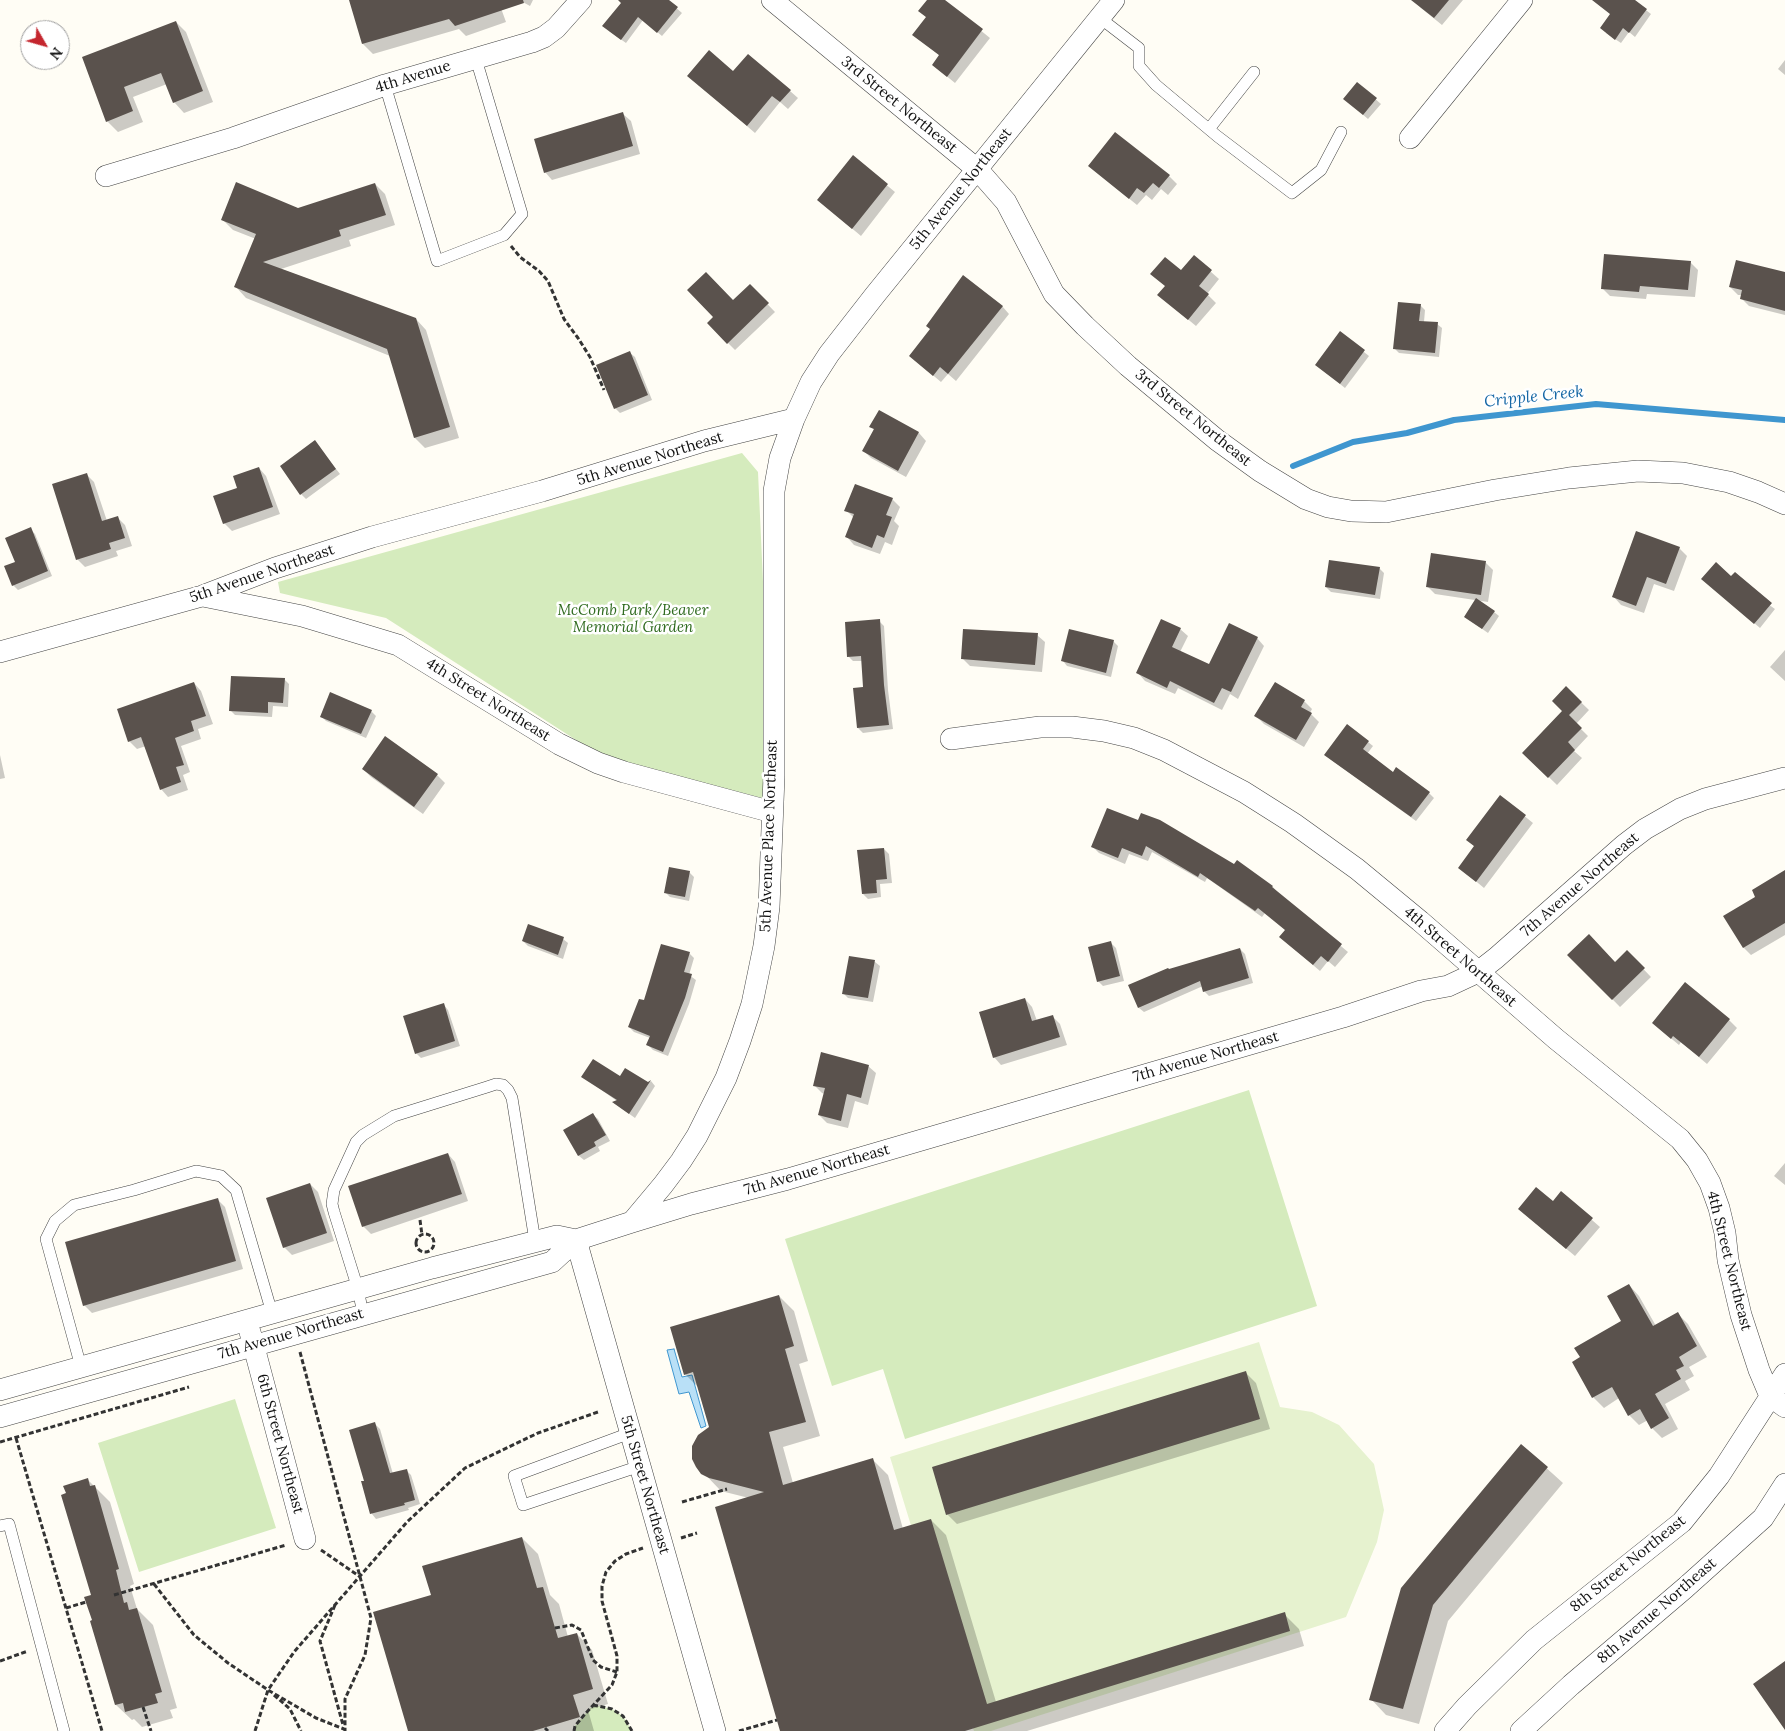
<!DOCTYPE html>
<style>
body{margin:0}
#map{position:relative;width:1785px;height:1731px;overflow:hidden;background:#fffdf5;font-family:Lora,serif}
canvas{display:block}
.north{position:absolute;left:20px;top:20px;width:50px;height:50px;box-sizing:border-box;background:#fff;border:1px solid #a0a0a0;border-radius:50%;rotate:128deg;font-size:14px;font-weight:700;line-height:20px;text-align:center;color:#111}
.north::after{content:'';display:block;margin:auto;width:18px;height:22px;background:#c4262e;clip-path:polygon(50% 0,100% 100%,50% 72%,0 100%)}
</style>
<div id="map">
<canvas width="1785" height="1731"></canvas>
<div class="north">N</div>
</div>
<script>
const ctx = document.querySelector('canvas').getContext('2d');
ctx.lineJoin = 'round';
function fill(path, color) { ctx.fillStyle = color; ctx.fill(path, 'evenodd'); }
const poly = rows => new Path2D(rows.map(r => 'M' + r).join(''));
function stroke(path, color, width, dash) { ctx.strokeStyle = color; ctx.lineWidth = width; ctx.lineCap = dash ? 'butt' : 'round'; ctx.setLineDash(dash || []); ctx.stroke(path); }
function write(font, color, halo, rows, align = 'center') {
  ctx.font = font + ' Lora,serif'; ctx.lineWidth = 5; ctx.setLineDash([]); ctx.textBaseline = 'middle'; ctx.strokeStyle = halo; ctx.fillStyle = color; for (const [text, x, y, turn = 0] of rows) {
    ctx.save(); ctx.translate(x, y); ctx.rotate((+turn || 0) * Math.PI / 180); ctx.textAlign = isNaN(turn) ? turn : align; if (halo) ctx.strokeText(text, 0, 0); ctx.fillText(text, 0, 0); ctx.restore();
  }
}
fill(poly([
 [742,453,758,472,773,801,601,756,386,618,280,593,278,582],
 [1249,1090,1317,1306,905,1439,883,1369,832,1386,785,1239],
 [235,1399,276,1528,139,1572,98,1443],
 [593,1705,612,1709,623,1716,632,1731,574,1731,575,1726]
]), '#d5ebbd');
fill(poly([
 [1259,1342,1280,1407,1312,1412,1339,1425,1374,1464,1384,1510,1377,1542,1346,1617,991,1731,974,1731,890,1457]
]), '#e6f2cf');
const water = poly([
 [674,1349,682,1377,692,1375,706,1426,701,1428,689,1392,679,1394,667,1350,674,1349]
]);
fill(water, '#b9e0f7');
stroke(water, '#3f96cf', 1);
fill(poly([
 [351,0,498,0,506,22,466,36,459,29,373,54,363,44],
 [519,0,533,0,530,6],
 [625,0,667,0,682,13,662,36,643,20,626,43,609,31],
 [928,0,943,0,990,38,955,83,933,65,940,56,914,35,927,18,920,11],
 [1414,0,1463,0,1442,25,1421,8],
 [1608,0,1633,0,1651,14,1635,37,1629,32,1621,43,1606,33,1611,14],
 [176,22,186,32,213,102,184,113,174,102,167,84,133,97,143,122,118,132,107,121,83,58],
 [1785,60,1785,75,1778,69],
 [697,83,790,91,798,98,788,109,780,102,755,133],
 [1357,83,1381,104,1368,119,1349,103],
 [623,114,631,121,640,154,552,180,545,172],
 [853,157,895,192,861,236,818,200],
 [1089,166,1169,176,1177,184,1168,195,1161,189,1152,200,1146,195,1137,205],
 [375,184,385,194,395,225,349,240,351,246,281,269,416,319,426,330,459,438,425,448,415,438,390,356,246,298,236,287,256,239,233,230,222,219,298,209],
 [1194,257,1219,279,1207,294,1216,303,1196,326,1167,302,1166,287],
 [1690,262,1698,270,1695,297,1647,294,1646,299,1610,296,1602,288],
 [1785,274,1785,315,1749,306,1741,298,1742,295,1738,295,1730,287],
 [750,286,775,312,735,350,708,323],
 [1420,305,1425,310,1424,322,1437,324,1442,328,1439,357,1399,353,1395,349],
 [1002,306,1009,314,956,381,948,374,941,382,910,356,931,330],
 [1340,333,1369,356,1345,388,1316,365],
 [630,353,635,357,652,400,620,413,615,408],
 [879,411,919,433,926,441,906,477,871,458,864,451,874,430,871,426],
 [315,442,340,474,306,499,301,494],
 [259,468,266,476,280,514,232,531,224,523,238,489],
 [86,474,94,482,107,521,118,518,125,525,132,546,116,551,118,556,85,567,77,559],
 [892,499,900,507,894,521,899,526,892,545,885,542,880,554,854,545,847,537,854,518,846,510],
 [30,529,35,534,52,576,18,590,13,585,17,562],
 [1679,548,1687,556,1674,591,1654,584,1644,613,1621,605,1614,597],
 [1485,562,1493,570,1488,602,1435,594,1427,586],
 [1379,568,1384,573,1380,599,1331,592,1326,587],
 [1731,578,1775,609,1760,628,1708,584],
 [1494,612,1499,616,1488,633,1465,617],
 [879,621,884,626,888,690,893,729,863,733,858,728,864,688,863,661,853,661,848,656],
 [1180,629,1188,636,1180,652,1210,665,1257,638,1264,646,1238,699,1230,694,1222,710,1178,688,1175,694,1145,681,1138,673],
 [1037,635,1045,642,1042,672,970,666,962,658],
 [1113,641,1118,646,1111,677,1067,666,1063,661],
 [1785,650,1785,681,1770,667],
 [284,679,289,684,288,707,273,706,272,717,235,715,231,711],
 [194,683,201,691,213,724,198,729,201,739,181,746,190,772,183,775,188,790,168,797,161,789,146,746,137,749,129,741],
 [1275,684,1304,701,1312,709,1310,713,1319,722,1304,747,1264,724,1256,716],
 [1566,688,1589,710,1576,724,1588,736,1574,751,1582,758,1557,785,1524,753,1564,711],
 [371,711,376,716,366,738,326,721,321,716],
 [386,738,437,775,445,783,423,814,371,777,363,769],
 [1368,742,1373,746,1367,754,1393,774,1429,793,1434,798,1416,821,1330,759],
 [0,755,5,778,0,779],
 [1501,797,1533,823,1484,888,1460,868,1475,847,1468,840],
 [1108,809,1235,866,1237,862,1273,887,1279,894,1348,952,1335,967,1328,961,1320,971,1287,943,1286,930,1265,913,1262,917,1207,878,1205,882,1152,852,1148,861,1129,854,1125,864,1099,853,1092,846],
 [884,849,889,854,892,883,880,884,881,897,868,899,863,894],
 [689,872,694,877,689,901,670,897,665,892],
 [1785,872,1785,935,1751,955,1744,948,1725,916,1757,897],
 [529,925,563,939,568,943,563,959,528,946,523,941],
 [1111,943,1116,948,1124,981,1103,986,1098,981],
 [1240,949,1245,954,1253,983,1209,996,1204,991,1203,986,1144,1012,1139,1008,1169,970],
 [1627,952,1651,977,1620,1007,1569,955,1615,963],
 [689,953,694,958,689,975,696,980,689,1004,668,1056,653,1050,648,1045,650,1038,634,1032,629,1027,645,1002],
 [850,957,875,962,880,966,873,1002,848,998,843,993],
 [1025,999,1032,1007,1037,1021,1052,1016,1060,1024,1067,1045,1001,1065,994,1057],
 [444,1005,448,1010,460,1046,421,1058,416,1053],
 [1729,1020,1737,1028,1707,1064,1681,1042,1679,1045,1661,1030],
 [868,1066,876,1073,868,1105,855,1101,848,1128,827,1123,819,1115,825,1094,822,1093,814,1085],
 [583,1077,621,1078,648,1083,651,1081,655,1086,635,1118,614,1103,617,1101],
 [593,1115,598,1119,610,1141,598,1147,600,1151,584,1160,579,1156,565,1130],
 [448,1154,455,1162,468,1201,371,1234,363,1226],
 [1785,1163,1785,1185,1774,1176],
 [310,1184,318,1192,334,1241,292,1255,284,1247],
 [1561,1193,1600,1227,1575,1256,1527,1216,1553,1202],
 [217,1199,225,1207,243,1269,92,1313,84,1305],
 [1629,1285,1639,1296,1656,1326,1678,1314,1688,1324,1707,1357,1689,1367,1694,1376,1685,1381,1690,1390,1665,1404,1678,1429,1662,1438,1652,1428,1648,1420,1639,1425,1629,1415,1619,1398,1604,1408,1593,1397,1573,1362,1581,1358,1623,1322],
 [779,1296,794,1311,808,1361,799,1364,820,1436,783,1447,793,1483,873,1460,888,1475,903,1529,931,1520,946,1535,996,1702,1284,1614,1299,1629,1304,1646,1027,1731,781,1731,749,1498,721,1491,697,1466,710,1428,699,1388,685,1374],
 [1246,1373,1256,1383,1270,1429,957,1524,947,1514],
 [375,1424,380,1429,393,1474,406,1470,411,1475,420,1504,408,1508,409,1510,376,1519,372,1514,363,1482,365,1482],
 [1522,1446,1563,1483,1448,1621,1419,1724,1386,1715,1371,1699],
 [88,1480,110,1502,134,1584,130,1586,137,1609,153,1625,177,1708,170,1710,173,1718,142,1727,134,1719,132,1720,116,1705,94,1621],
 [522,1538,538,1554,550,1595,559,1604,568,1637,577,1634,592,1650,608,1704,588,1710,594,1731,409,1731,432,1596]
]), '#0003');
stroke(poly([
 [1293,466,1353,442,1407,433,1454,420,1596,404,1785,420]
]), '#3f96cf', 6);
fill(poly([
 [349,0,523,0,524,3,455,26,449,19,362,44],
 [618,0,669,0,678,7,657,33,638,17,621,40,602,26,621,3],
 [927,0,945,0,983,29,947,77,932,65,939,55,912,35,926,17,918,11],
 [1411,0,1449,0,1434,18],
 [1592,0,1635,0,1647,9,1629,33,1623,28,1615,40,1600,28,1610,14],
 [176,21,203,91,173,103,161,73,124,87,133,111,106,122,82,57],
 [709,50,733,71,748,54,791,90,780,102,772,96,747,126,687,76],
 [1357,82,1377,98,1363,115,1343,99],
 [623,112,633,146,544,173,534,139],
 [1115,132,1170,175,1159,188,1153,183,1144,193,1137,188,1129,199,1088,166],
 [853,155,888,184,852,229,817,200],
 [236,182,298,208,375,183,386,215,339,230,341,236,263,262,416,318,450,427,414,438,387,349,234,287,256,234,221,220],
 [1604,254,1691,261,1688,290,1640,286,1639,292,1601,289],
 [1194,255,1212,270,1199,286,1209,294,1188,320,1157,295,1165,286,1150,274,1165,257,1181,270],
 [1736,260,1785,272,1785,311,1740,299,1742,290,1729,287],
 [706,272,733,300,750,284,769,303,727,344,707,323,713,317,687,290],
 [963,275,1003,306,948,374,940,367,933,376,909,356,930,329,926,326],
 [1398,302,1421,304,1419,321,1438,322,1435,353,1393,349],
 [1340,331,1365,350,1340,384,1315,365],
 [630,351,648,395,614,409,596,365],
 [879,410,919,432,898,471,862,451,874,429,869,427],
 [315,440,336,469,300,495,280,466],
 [259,467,273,507,223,524,213,496,237,488,233,476],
 [87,473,102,521,118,516,125,538,109,543,111,549,76,560,52,484],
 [855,484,893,498,886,515,892,517,884,538,877,535,872,548,845,537,854,514,844,511],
 [31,527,48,571,12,586,4,566,15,562,5,538],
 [1636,531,1680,547,1666,584,1647,577,1636,606,1612,597],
 [1431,553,1486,561,1481,595,1426,587],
 [1329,560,1380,567,1375,595,1325,587],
 [1716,562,1731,576,1735,572,1772,603,1754,624,1701,579],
 [1476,598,1495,611,1482,629,1464,617],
 [880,619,884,685,889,725,857,728,853,688,863,687,861,656,847,657,845,622],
 [1161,619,1181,628,1172,647,1209,664,1229,623,1258,637,1231,692,1222,688,1214,703,1170,681,1167,688,1136,673],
 [963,629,1038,633,1035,665,961,659],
 [1069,629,1114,640,1106,673,1061,661],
 [231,676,285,678,283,703,268,702,268,713,229,711],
 [194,682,206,716,191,721,194,731,175,738,184,765,176,767,181,782,160,790,141,737,128,742,117,709],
 [1275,682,1305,700,1301,707,1312,713,1296,740,1254,716],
 [1566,686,1582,702,1569,715,1582,728,1568,742,1575,750,1548,778,1522,753,1562,711,1552,701],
 [330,692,372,710,361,734,320,717],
 [1347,724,1369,741,1363,749,1393,772,1396,767,1430,792,1411,817,1324,755],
 [385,736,438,774,414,807,362,769],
 [1500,795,1526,815,1476,882,1458,868,1474,846,1466,840],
 [1107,808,1138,820,1141,813,1160,820,1234,864,1237,860,1273,886,1272,887,1342,944,1328,962,1321,956,1313,965,1279,937,1285,930,1258,908,1255,911,1200,873,1198,877,1146,846,1142,856,1122,848,1118,858,1091,847],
 [884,848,887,879,876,880,877,893,862,894,857,850],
 [669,867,690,871,685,897,664,893],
 [1785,870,1785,923,1743,948,1723,916,1755,897,1752,890],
 [528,924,564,937,558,955,522,941],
 [1589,934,1615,962,1627,950,1645,968,1612,1000,1567,955],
 [1111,941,1120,976,1097,982,1088,947],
 [661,944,690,952,684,972,692,974,685,998,663,1052,646,1045,650,1036,628,1027,639,999,644,1000],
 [1240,948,1249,978,1203,992,1200,981,1138,1008,1128,985,1168,968,1169,969],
 [849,956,875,960,868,998,842,994],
 [1685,982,1730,1019,1699,1057,1673,1036,1671,1039,1652,1023],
 [1025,998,1032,1021,1053,1015,1060,1037,993,1058,979,1012],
 [444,1003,455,1041,415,1054,403,1016],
 [821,1052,869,1065,861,1098,847,1094,841,1121,818,1115,825,1088,813,1086],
 [593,1059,620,1076,625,1068,648,1082,651,1080,629,1114,612,1102,617,1100,581,1077],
 [593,1113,606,1135,594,1142,596,1146,578,1156,563,1130],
 [448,1153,462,1194,362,1227,348,1186],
 [310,1183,327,1233,283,1248,266,1198],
 [1536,1187,1553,1201,1561,1191,1593,1218,1566,1249,1518,1209],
 [218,1198,236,1261,83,1306,65,1242],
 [1629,1284,1653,1326,1678,1312,1697,1346,1679,1357,1684,1366,1676,1370,1681,1379,1655,1394,1669,1418,1651,1429,1640,1409,1628,1416,1612,1387,1592,1398,1572,1362,1580,1357,1574,1348,1621,1321,1607,1296],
 [779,1295,794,1346,785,1349,806,1422,769,1432,783,1485,873,1458,894,1530,931,1519,987,1704,1285,1612,1290,1631,965,1731,780,1731,715,1507,764,1492,709,1478,701,1474,696,1467,692,1459,692,1446,698,1435,709,1427,693,1372,684,1375,670,1327],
 [1246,1371,1260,1419,946,1515,932,1467],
 [375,1422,390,1473,407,1469,415,1500,404,1503,405,1505,370,1514,361,1481,364,1481,349,1430],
 [1521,1444,1548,1467,1433,1605,1403,1709,1369,1700,1401,1588],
 [88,1478,90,1486,95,1485,119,1569,116,1570,124,1603,127,1602,129,1610,137,1608,162,1692,155,1694,158,1703,125,1712,123,1703,115,1705,90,1621,92,1620,84,1597,91,1595,61,1495,66,1493,63,1486],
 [522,1537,537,1588,543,1587,558,1638,577,1633,593,1689,573,1695,580,1717,533,1731,408,1731,373,1612,431,1595,422,1566],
 [1785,1661,1785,1730,1753,1684]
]), '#5a524d');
const lane = poly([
 [1100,18,1139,48,1139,66,1156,85,1217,136,1292,193,1321,170,1341,132],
 [385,85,437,261,504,235,522,214,476,59],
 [1209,129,1254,72],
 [363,1314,358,1289,334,1212,332,1204,334,1190,356,1142,363,1135,394,1116,487,1087,496,1084,503,1085,508,1090,512,1098,535,1241],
 [81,1367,46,1239,55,1221,74,1205,134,1190,196,1171,221,1176,236,1190,272,1313],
 [630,1433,514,1476,523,1505,640,1466],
 [0,1526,9,1524,64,1731]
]);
const street = poly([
 [772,0,978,170,1006,202,1054,294,1085,326,1128,366,1217,440,1260,471,1306,499,1328,507,1351,511,1386,512,1495,490,1569,478,1638,471,1683,473,1729,482,1758,492,1785,504],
 [1410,138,1522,0],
 [106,176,233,138,385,85,532,42,544,37,556,28,581,0],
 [203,596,302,616,398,645,559,744,598,763,624,772,772,812],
 [0,652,202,596,275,568,372,537,542,491,704,441,794,419,811,382,829,354,875,295,1114,0],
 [951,739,1040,727,1072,727,1104,731,1134,738,1164,750,1244,792,1293,823,1357,869,1420,921,1556,1039,1680,1139,1697,1160,1710,1183,1719,1208,1725,1233,1728,1260,1741,1315,1759,1370,1770,1396,1785,1407],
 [632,1222,663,1185,681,1161,697,1136,726,1078,740,1041,752,1004,764,946,769,907,774,776,774,491,780,458,794,419],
 [576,1240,715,1731],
 [250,1332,305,1539],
 [0,1390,432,1268,557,1236,576,1240],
 [0,1417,552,1262,576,1240,632,1222,691,1204,788,1179,1343,1017,1421,991,1448,986,1478,972,1496,958,1624,845,1645,829,1680,809,1705,799,1785,778],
 [1445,1731,1467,1706,1534,1640,1682,1522,1719,1476,1785,1374],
 [1521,1731,1571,1685,1685,1588,1763,1518,1785,1484]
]);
stroke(lane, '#444', 12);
stroke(street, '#444', 22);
stroke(poly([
 [511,246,520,257,539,271,548,281,564,319,578,338,590,357,604,390],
 [420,1220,422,1235],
 '416 1243a9 9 0 1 1 18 0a9 9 0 1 1-18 0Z',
 [300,1352,371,1618,365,1655,345,1699,345,1731],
 [16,1438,102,1731],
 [0,1442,189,1387],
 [682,1502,727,1489],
 [681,1538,697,1533],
 [321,1550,359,1576],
 [154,1584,194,1635,228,1663,268,1690,316,1718,344,1729],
 [114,1595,286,1545],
 [335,1605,320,1641,343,1725],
 [66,1608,86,1602],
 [555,1628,572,1625,581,1630,593,1660,601,1667,617,1672],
 [0,1661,28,1651],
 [274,1695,290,1709,301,1731],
 [593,1705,612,1709,623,1716,632,1731],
 [143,1707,151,1731],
 [545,1728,548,1731],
 [255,1731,268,1690,294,1652,407,1522,465,1468,538,1433,598,1412],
 [574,1731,575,1726,585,1714,612,1685,617,1672,617,1656,602,1601,602,1586,606,1572,615,1561,626,1554,643,1548],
 [739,1731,777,1720]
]), '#333', 3, [5, 2.5]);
stroke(lane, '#fff', 11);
stroke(street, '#fff', 21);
write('15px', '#111', '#fff', [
 ["4th Avenue",413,77,-17],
 ["3rd Street Northeast",899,105,39],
 ["5th Avenue Northeast",961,189,-51],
 ["3rd Street Northeast",1193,418,39],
 ["5th Avenue Northeast",650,459,-17],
 ["5th Avenue Northeast",262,574,-19],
 ["4th Street Northeast",488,700,32],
 ["5th Avenue Place Northeast",769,836,-88],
 ["7th Avenue Northeast",1580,885,-41],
 ["4th Street Northeast",1460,957,41],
 ["7th Avenue Northeast",1206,1057,-16],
 ["7th Avenue Northeast",817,1170,-16],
 ["4th Street Northeast",1729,1261,76],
 ["7th Avenue Northeast",291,1334,-16],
 ["6th Street Northeast",280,1444,75],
 ["5th Street Northeast",645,1485,74],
 ["8th Street Northeast",1628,1564,-39],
 ["8th Avenue Northeast",1657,1611,-41]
]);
write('italic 15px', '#2f6b1f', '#fff', [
 ["McComb Park/Beaver",633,611],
 ["Memorial Garden",633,628]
]);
write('italic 16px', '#1768a6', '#fff', [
 ["Cripple Creek",1534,397,-6]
]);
</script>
